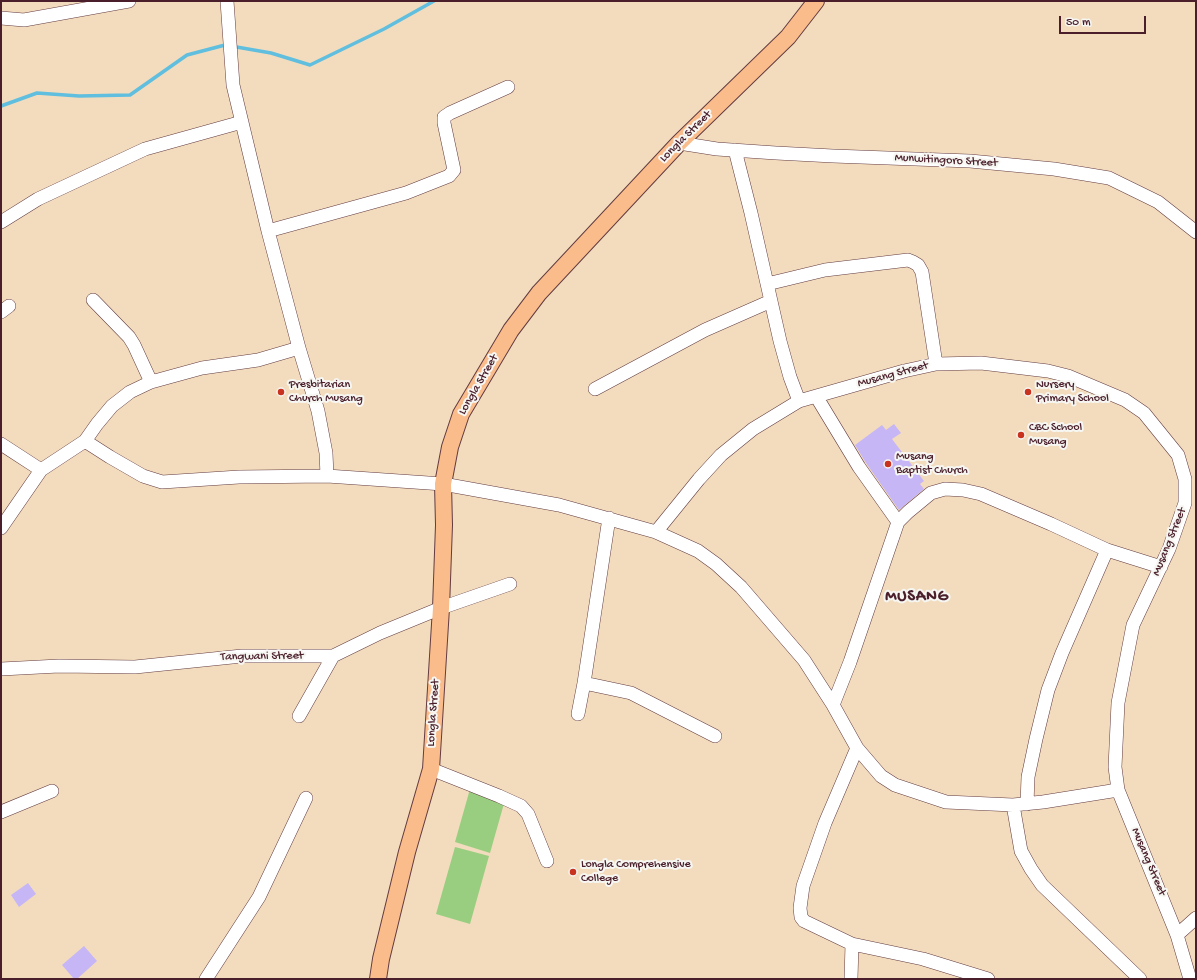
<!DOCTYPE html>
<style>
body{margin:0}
#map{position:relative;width:1197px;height:980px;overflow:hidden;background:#f2dcbd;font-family:"Gochi Hand",sans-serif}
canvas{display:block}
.frame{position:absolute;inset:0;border:2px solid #4a1f2b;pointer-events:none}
.scale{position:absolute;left:1059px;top:16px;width:87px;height:18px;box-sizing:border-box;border:2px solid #4a1f2b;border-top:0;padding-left:5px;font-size:12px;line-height:14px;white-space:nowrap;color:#4a1f2b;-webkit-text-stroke:3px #f6f6f2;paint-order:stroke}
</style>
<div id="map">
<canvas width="1197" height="980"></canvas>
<div class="frame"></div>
<div class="scale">50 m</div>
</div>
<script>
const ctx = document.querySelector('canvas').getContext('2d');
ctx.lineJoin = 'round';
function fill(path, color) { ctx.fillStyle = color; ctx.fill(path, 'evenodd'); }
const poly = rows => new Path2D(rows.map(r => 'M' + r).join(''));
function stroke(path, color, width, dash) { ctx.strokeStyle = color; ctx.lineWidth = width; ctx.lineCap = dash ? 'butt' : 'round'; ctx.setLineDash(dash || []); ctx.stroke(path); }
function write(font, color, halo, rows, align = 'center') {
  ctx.font = font + ' "Gochi Hand",sans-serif'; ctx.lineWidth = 4; ctx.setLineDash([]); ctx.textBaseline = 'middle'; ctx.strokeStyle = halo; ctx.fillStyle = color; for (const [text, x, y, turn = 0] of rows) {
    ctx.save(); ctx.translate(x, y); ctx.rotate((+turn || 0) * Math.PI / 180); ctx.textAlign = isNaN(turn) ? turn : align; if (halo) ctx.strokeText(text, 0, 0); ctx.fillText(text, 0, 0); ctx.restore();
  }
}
fill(poly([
 [470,789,505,800,490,853,455,842],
 [455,847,489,856,470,924,436,914]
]), '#99ce80');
stroke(poly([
 [1,106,37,93,79,96,130,95,187,55,225,45,271,53,310,65,384,29,434,1]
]), '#60bede', 3.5);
fill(poly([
 [894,424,901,433,892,439,924,481,920,484,924,489,899,510,866,463,855,445,882,425,886,430],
 [28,883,36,894,19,907,11,895],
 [84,946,97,961,77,979,74,979,62,965]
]), '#c7b6f6');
const minor = poly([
 [227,1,233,85,268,231,299,348],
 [1,18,24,20,129,1],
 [679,143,717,149,776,153,833,156,970,161,1054,169,1109,178,1158,202,1196,232],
 [735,150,751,213,780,341,790,377,799,401],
 [1,222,38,199,145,149,242,122],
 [268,231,406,193,449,176,454,170,444,123,444,117,450,113,508,87],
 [767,284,825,270,908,260,913,262,918,265,922,272,936,364],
 [93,300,129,337,134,345,151,382],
 [1,312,9,306],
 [595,389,705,330,771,301],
 [816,396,859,467,898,522],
 [85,441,97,424,112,406,130,392,151,382,202,368,258,360,299,348,318,411,326,453,327,476],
 [1,444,41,470],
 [1,528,41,470,85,441,110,457,143,476,162,482,239,477,327,476,443,484,559,505,656,532,698,551,716,564,741,587,804,660,833,705,857,748,881,776,895,785,946,802,1013,805,1043,802,1118,790],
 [656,532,699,479,721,455,753,429,799,401,904,371,936,364,981,363,1048,371,1068,376,1125,400,1144,413,1178,455,1185,479,1185,503,1169,549,1133,625,1118,703,1115,767,1118,790,1177,935,1190,979],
 [1,669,59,666,135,667,242,656,333,656,380,633,441,608,510,584],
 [584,683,631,693,715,736],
 [833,705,850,662,898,522,908,512,931,493,945,489,963,490,981,494,1051,524,1107,550,1161,567],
 [578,714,584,683,609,518],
 [299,716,333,656],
 [857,748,825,823,803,886,800,908,801,917,804,921,852,944,923,959,988,979],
 [431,769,499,796,521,806,528,814,547,861],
 [1027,804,1028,777,1036,739,1048,690,1062,653,1107,550],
 [1013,805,1021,851,1031,869,1042,885,1140,979],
 [1,812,52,791],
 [1177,935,1196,918],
 [206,979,259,897,306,798],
 [851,979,852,944]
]);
const major = poly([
 [378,979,381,959,407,852,431,769,441,608,444,525,443,484,450,447,461,414,511,330,539,293,679,143,788,37,816,1]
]);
stroke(minor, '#633b41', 14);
stroke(major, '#633b41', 18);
stroke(minor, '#fff', 13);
stroke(major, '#f9bc8a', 16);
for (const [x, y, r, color] of [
 [281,392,4,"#c8321e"],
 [1028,392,4,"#c8321e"],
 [1021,435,4,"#c8321e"],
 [888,464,4,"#c8321e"],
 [573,872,4,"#c8321e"]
]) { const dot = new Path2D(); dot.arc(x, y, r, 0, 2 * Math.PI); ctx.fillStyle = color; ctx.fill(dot); stroke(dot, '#f6f6f2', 1.5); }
write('12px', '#4a1f2b', '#f6f6f2', [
 ["Longla Street",686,137,-45],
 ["Munwitingoro Street",946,161,3],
 ["Musang Street",893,375,-15],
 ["Longla Street",479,385,-60],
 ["Musang Street",1170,542,-68],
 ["Tangwani Street",262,657,-1],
 ["Longla Street",434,713,-86],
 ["Musang Street",1148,862,67]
]);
write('12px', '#4a1f2b', '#f6f6f2', [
 ["Presbitarian",289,385],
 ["Church Musang",289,399],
 ["Nursery",1036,385],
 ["Primary School",1036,399],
 ["CBC School",1029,428],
 ["Musang",1029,442],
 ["Musang",896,457],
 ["Baptist Church",896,471],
 ["Longla Comprehensive",581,865],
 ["College",581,879]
], 'left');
ctx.letterSpacing = '1px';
write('bold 16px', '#4a1f2b', '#f6f6f2', [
 ["MUSANG",917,598]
]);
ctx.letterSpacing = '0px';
</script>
